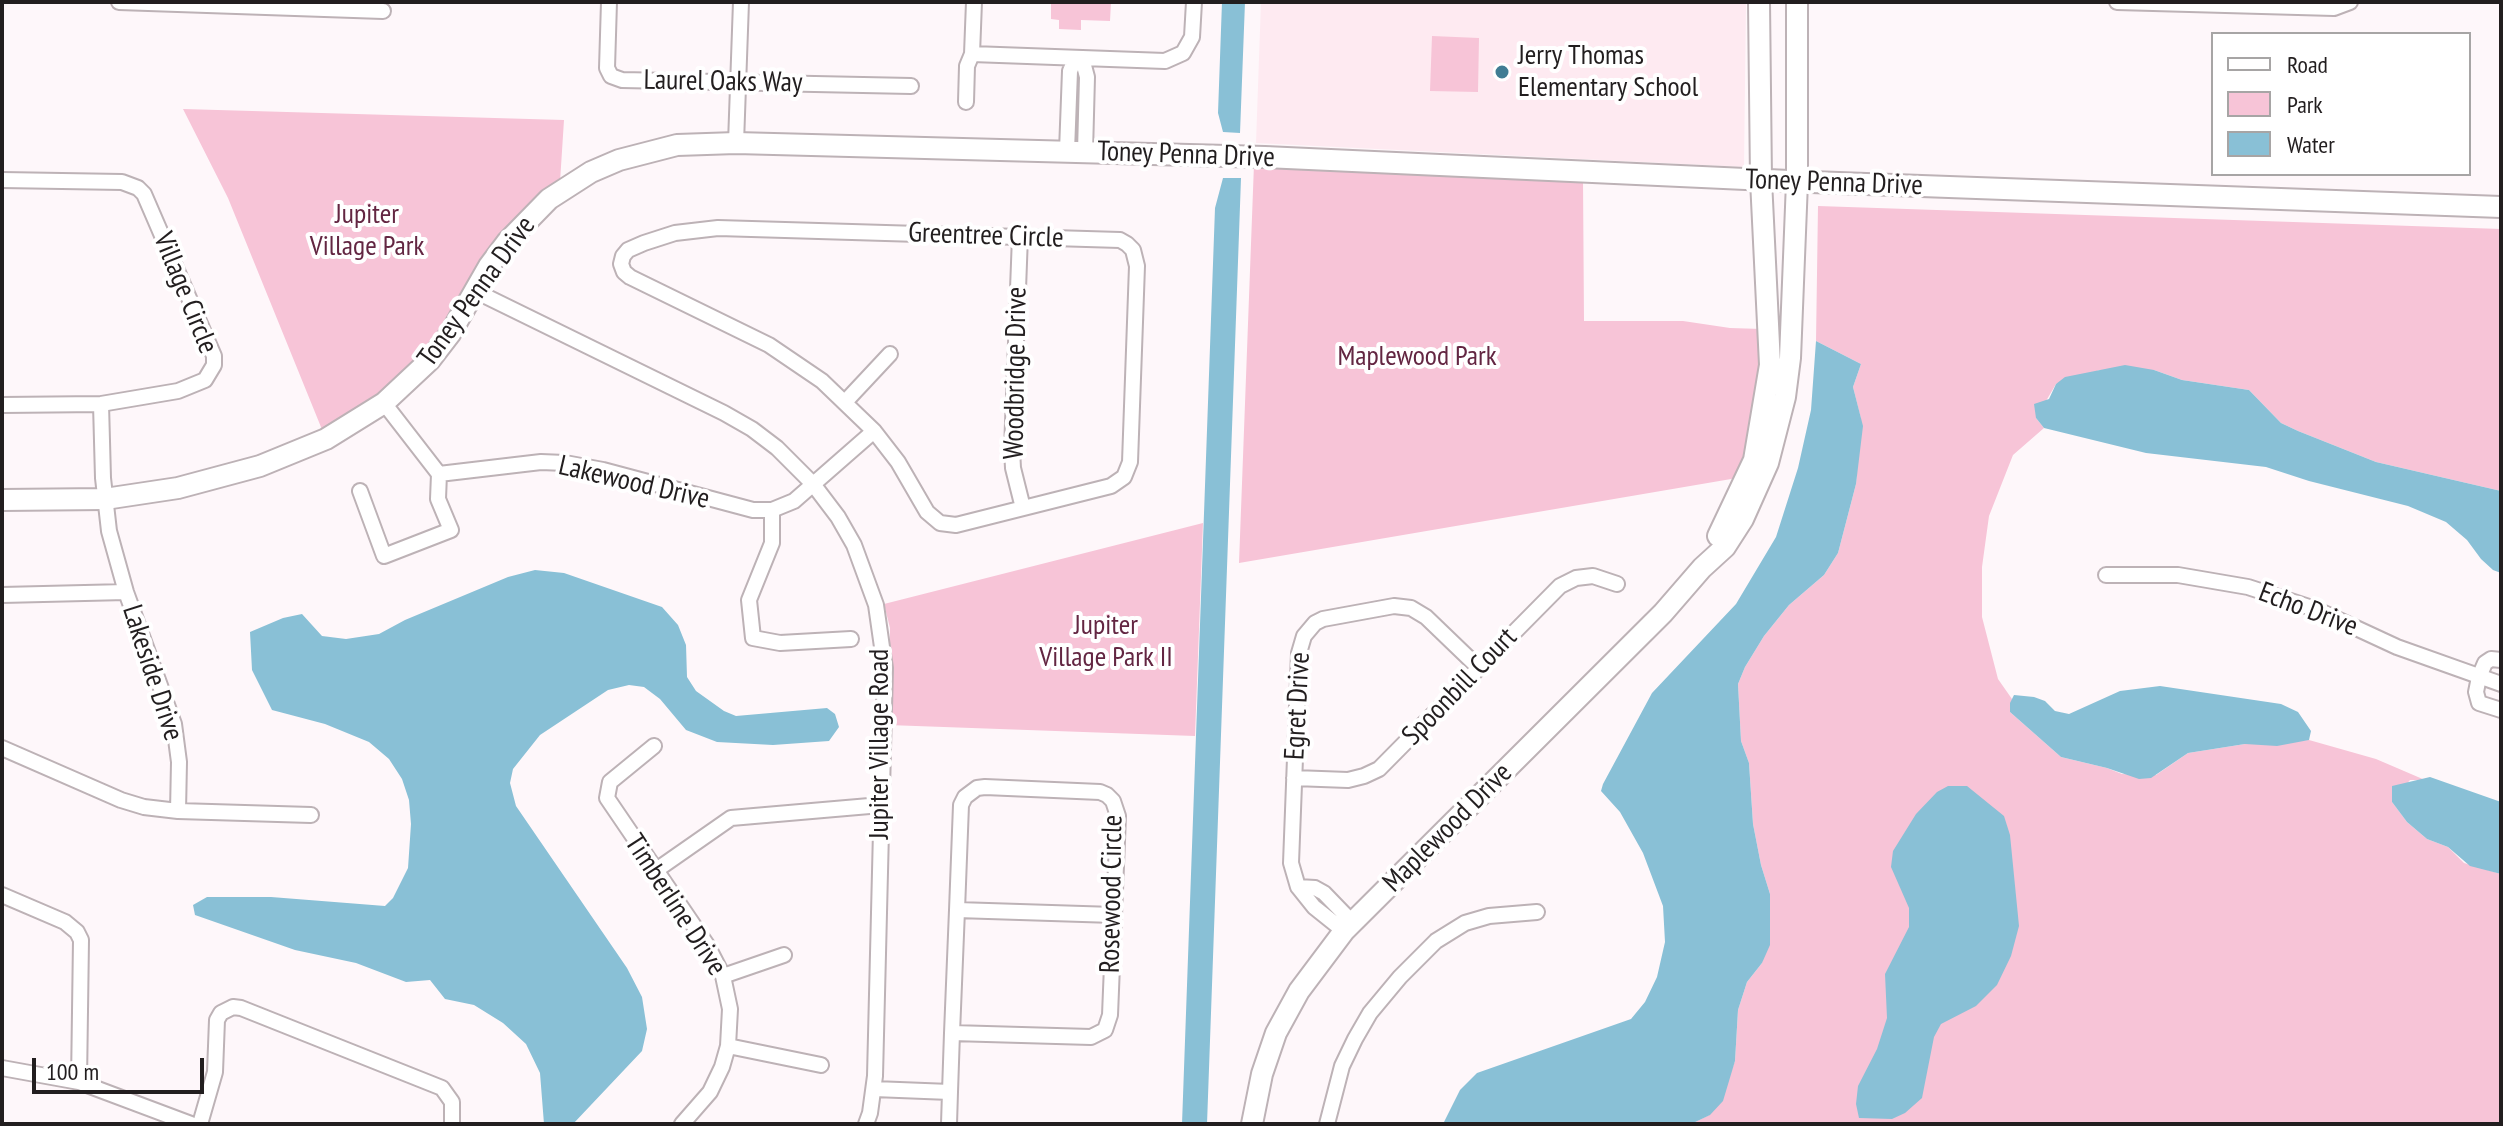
<!DOCTYPE html>
<style>
body{margin:0}
#map{position:relative;width:2503px;height:1126px;overflow:hidden;background:#fef7fa;font-family:"PT Sans Narrow",sans-serif}
canvas{display:block}
.frame{position:absolute;inset:0;border:4px solid #221e1f;pointer-events:none}
.legend{position:absolute;left:2211px;top:32px;width:260px;height:144px;box-sizing:border-box;background:#fff;border:2px solid #a7a5a5;margin:0;padding:10px 14px;list-style:none;font-size:24px;color:#221e1f}
.legend li{display:flex;align-items:center;gap:16px;height:40px}
.legend b{width:40px;border:2px solid #a7a5a5}
.scale{position:absolute;left:32px;top:1058px;width:172px;height:36px;box-sizing:border-box;border:4px solid #221e1f;border-top:0;padding-left:10px;font-size:24px;line-height:28px;white-space:nowrap;color:#221e1f;-webkit-text-stroke:6px #fff;paint-order:stroke}
</style>
<div id="map">
<canvas width="2503" height="1126"></canvas>
<div class="frame"></div>
<ul class="legend">
<li><b style="height:10px;background:#fff"></b>Road</li>
<li><b style="height:22px;background:#f7c4d7"></b>Park</li>
<li><b style="height:22px;background:#89c0d6"></b>Water</li>
</ul>
<div class="scale">100 m</div>
</div>
<script>
const ctx = document.querySelector('canvas').getContext('2d');
ctx.lineJoin = 'round';
function fill(path, color) { ctx.fillStyle = color; ctx.fill(path, 'evenodd'); }
const poly = rows => new Path2D(rows.map(r => 'M' + r).join(''));
function stroke(path, color, width, dash) { ctx.strokeStyle = color; ctx.lineWidth = width; ctx.lineCap = dash ? 'butt' : 'round'; ctx.setLineDash(dash || []); ctx.stroke(path); }
function write(font, color, halo, rows, align = 'center') {
  ctx.font = font + ' "PT Sans Narrow",sans-serif'; ctx.lineWidth = 8; ctx.setLineDash([]); ctx.textBaseline = 'middle'; ctx.strokeStyle = halo; ctx.fillStyle = color; for (const [text, x, y, turn = 0] of rows) {
    ctx.save(); ctx.translate(x, y); ctx.rotate((+turn || 0) * Math.PI / 180); ctx.textAlign = isNaN(turn) ? turn : align; if (halo) ctx.strokeText(text, 0, 0); ctx.fillText(text, 0, 0); ctx.restore();
  }
}
fill(poly([
 [1261,2,1746,2,1744,167,1256,143]
]), '#feeaf1');
fill(poly([
 [1051,2,1111,2,1110,21,1081,20,1081,30,1059,29,1059,20,1051,19],
 [1432,36,1479,38,1478,92,1430,91],
 [183,109,564,120,560,182,405,376,363,409,323,432,228,198],
 [1254,164,1583,180,1584,321,1683,321,1730,328,1762,329,1762,361,1752,430,1737,478,1239,563],
 [1818,206,2501,229,2501,491,2376,462,2298,431,2281,423,2249,390,2182,380,2154,370,2100,370,2056,384,2036,418,2044,428,2013,455,1989,516,1982,567,1982,617,1998,679,2012,699,2010,712,2061,757,2107,768,2122,774,2156,775,2188,753,2245,744,2309,740,2376,759,2425,780,2410,780,2392,802,2407,822,2427,839,2448,847,2464,863,2501,874,2501,1124,1691,1124,1709,1115,1730,1074,1735,1061,1738,1010,1747,982,1762,963,1770,894,1761,865,1753,824,1749,763,1741,741,1738,684,1745,667,1764,636,1789,605,1824,575,1838,553,1856,484,1861,419,1853,387,1861,364,1816,341],
 [1203,523,1195,736,888,725,890,628,884,604]
]), '#f7c4d7');
fill(poly([
 [1222,2,1245,2,1240,133,1223,132,1218,113],
 [1223,178,1241,178,1207,1124,1182,1124,1215,208],
 [1816,341,1861,364,1853,387,1863,426,1856,484,1838,553,1824,575,1789,605,1764,636,1745,667,1738,684,1741,741,1749,763,1753,824,1761,865,1770,894,1770,945,1762,963,1747,982,1738,1010,1735,1061,1723,1101,1710,1115,1691,1124,1443,1124,1460,1090,1477,1073,1631,1019,1645,1002,1657,977,1665,942,1663,906,1643,853,1620,812,1601,791,1603,784,1652,693,1736,604,1776,537,1798,468,1811,410],
 [2125,365,2154,370,2182,380,2249,390,2281,423,2298,431,2376,462,2501,491,2501,573,2493,570,2481,559,2467,540,2446,522,2408,506,2309,481,2266,467,2146,453,2044,428,2036,418,2034,404,2049,399,2056,384,2065,377],
 [535,570,564,573,662,607,678,625,686,645,687,677,696,691,724,711,736,716,827,708,835,714,839,727,829,741,773,745,717,742,686,730,660,699,644,687,629,685,608,690,540,735,513,769,510,783,516,806,627,968,642,997,647,1029,642,1051,573,1124,544,1124,540,1073,526,1044,503,1023,474,1005,445,999,430,980,406,982,356,963,295,950,195,915,193,905,207,897,271,897,385,906,393,898,408,868,411,824,409,800,402,779,389,759,369,742,325,724,272,710,252,670,250,632,283,618,302,614,322,636,346,639,379,634,405,620,508,577],
 [2160,686,2281,704,2298,712,2311,731,2309,740,2277,746,2245,744,2188,753,2151,778,2139,779,2107,768,2061,757,2010,712,2010,703,2014,695,2034,697,2045,701,2055,711,2069,714,2120,691],
 [2430,777,2501,802,2501,874,2470,866,2448,847,2427,839,2407,822,2392,802,2392,786],
 [1948,786,1967,786,2004,816,2010,835,2019,926,2011,956,1997,985,1976,1006,1941,1024,1934,1037,1922,1098,1905,1113,1892,1119,1859,1118,1856,1104,1858,1086,1877,1049,1887,1018,1885,974,1909,927,1909,908,1891,867,1893,851,1916,814,1937,792]
]), '#89c0d6');
const street = poly([
 [119,2,383,11],
 [609,2,607,68,611,76,622,80,911,86],
 [2117,2,2334,8,2350,2],
 [972,54,1165,61,1183,53,1192,37,1194,2],
 [966,102,967,66,972,54,974,2],
 [736,143,741,2],
 [1067,151,1070,71,1073,64,1082,58,1087,77,1085,152],
 [2,180,122,182,138,188,144,194,214,356,214,365,205,380,178,391,101,404,2,405],
 [718,228,1120,240,1127,244,1133,250,1137,266,1130,462,1124,477,1111,486,956,525,940,523,927,512,898,462,874,431,822,381,769,345,630,277,624,272,621,264,623,256,628,250,644,243,675,233,718,228],
 [1020,236,1012,449,1013,468,1023,508],
 [475,291,724,413,752,429,777,448,813,484,838,517,854,545,876,605,885,668,875,1076,870,1113,866,1124],
 [846,401,890,354],
 [384,403,439,474,541,462,565,463,603,470,753,510,772,510,794,501,874,431],
 [101,404,103,478,109,531,126,592,174,724,179,762,178,811],
 [360,491,384,556,451,530,438,499,439,474],
 [772,510,772,543,749,600,753,638,780,643,851,639],
 [2106,575,2178,575,2248,587,2315,609,2397,647,2501,684],
 [2,595,126,592],
 [2501,660,2491,659,2485,663,2479,677,2476,692,2479,703,2501,710],
 [654,746,610,782,607,798,707,945,723,976,730,1009,728,1046,722,1067,710,1092,682,1124],
 [2,748,121,800,144,807,178,811,311,815],
 [1294,778,1348,780,1364,776,1379,769,1560,586,1576,578,1593,576,1617,584],
 [655,871,731,818,881,805],
 [1298,887,1315,888,1324,893,1353,923],
 [2,895,65,922,77,932,81,940,79,1082],
 [957,910,1114,915],
 [1344,931,1314,907,1298,887,1291,863,1299,653,1304,636,1315,623,1323,619,1394,606,1411,608,1426,617,1479,668],
 [723,976,784,955],
 [728,1046,821,1065],
 [2,1068,79,1082,191,1124],
 [874,1089,950,1092],
 [200,1124,215,1072,217,1020,221,1013,233,1007,241,1008,442,1088,452,1102,452,1124],
 [949,1124,950,1092,952,1033,957,910,961,805,965,797,977,788,985,787,1100,792,1107,795,1113,801,1118,816,1110,1015,1105,1030,1091,1037,952,1033],
 [1327,1124,1342,1066,1355,1039,1370,1013,1400,977,1436,941,1465,923,1489,916,1537,912]
]);
const secondary = poly([
 [2,500,105,499,178,488,260,466,326,439,384,403,430,360,450,334,489,266,507,242,549,199,591,172,619,160,677,145,736,143,1265,157,1811,182,2501,207],
 [1718,536,1754,460,1770,365,1761,180,1759,2],
 [1252,1124,1262,1074,1276,1033,1299,991,1344,931,1663,613,1702,568,1725,547,1743,519,1768,463,1785,397,1790,358,1797,182,1797,2]
]);
stroke(street, '#bdb2b6', 18);
stroke(secondary, '#bdb2b6', 24);
stroke(street, '#fff', 14);
stroke(secondary, '#fff', 20);
for (const [x, y, r, color] of [
 [1502,72,8,"#407c93"]
]) { const dot = new Path2D(); dot.arc(x, y, r, 0, 2 * Math.PI); ctx.fillStyle = color; ctx.fill(dot); stroke(dot, '#fff', 3); }
write('28px', '#221e1f', '#fff', [
 ["Jerry Thomas",1518,56],
 ["Elementary School",1518,88]
], 'left');
write('28px', '#221e1f', '#fff', [
 ["Laurel Oaks Way",723,82,1],
 ["Toney Penna Drive",1186,155,2],
 ["Toney Penna Drive",1834,183,2],
 ["Greentree Circle",986,236,2],
 ["Toney Penna Drive",477,292,-54],
 ["Village Circle",185,293,68],
 ["Woodbridge Drive",1016,373,-89],
 ["Lakewood Drive",634,483,13],
 ["Echo Drive",2308,610,21],
 ["Lakeside Drive",152,673,72],
 ["Spoonbill Court",1460,687,-46],
 ["Egret Drive",1298,706,-87],
 ["Jupiter Village Road",880,744,-90],
 ["Maplewood Drive",1448,828,-45],
 ["Rosewood Circle",1112,894,-89],
 ["Timberline Drive",675,905,57]
]);
write('28px', '#632642', '#fff', [
 ["Jupiter",367,215],
 ["Village Park",367,247],
 ["Maplewood Park",1417,357],
 ["Jupiter",1106,626],
 ["Village Park II",1106,658]
]);
</script>
